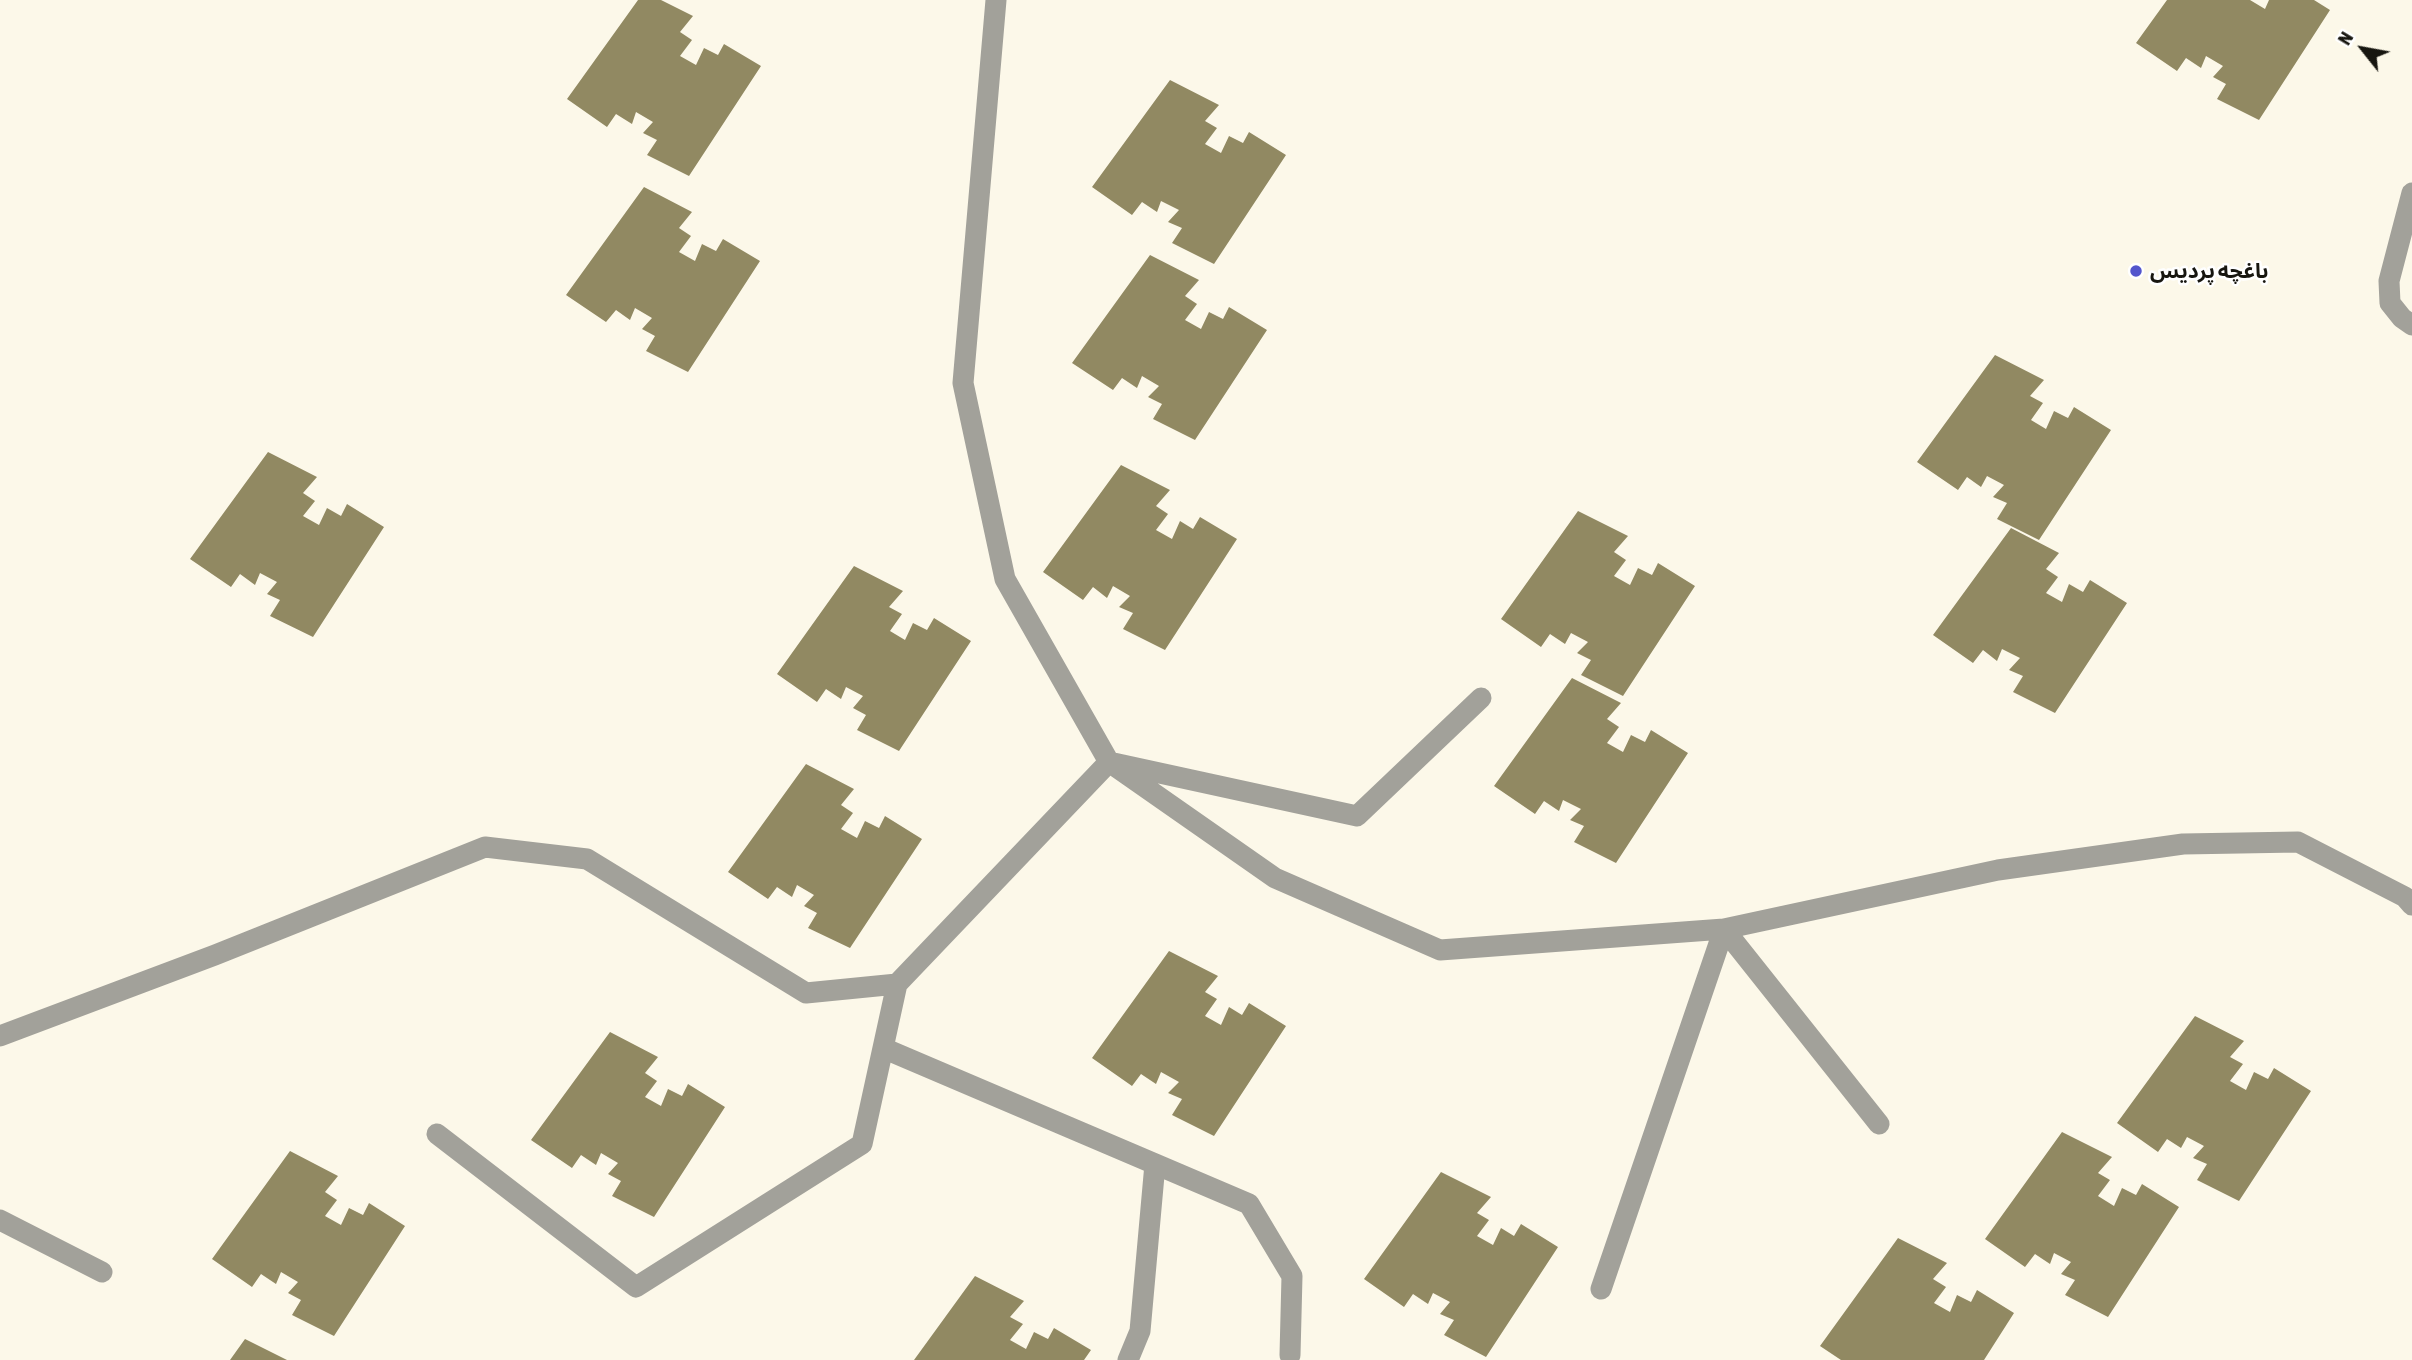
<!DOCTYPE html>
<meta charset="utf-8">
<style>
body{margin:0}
#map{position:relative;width:2412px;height:1360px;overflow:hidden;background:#fcf8e9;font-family:"Asap Condensed",sans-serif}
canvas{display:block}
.north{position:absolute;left:2328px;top:14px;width:70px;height:70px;-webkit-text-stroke:5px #fff;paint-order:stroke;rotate:301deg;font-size:19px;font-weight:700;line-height:28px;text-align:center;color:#171610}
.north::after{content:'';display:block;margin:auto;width:24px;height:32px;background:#171610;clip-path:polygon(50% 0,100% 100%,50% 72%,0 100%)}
</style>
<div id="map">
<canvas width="2412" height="1360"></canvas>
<div class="north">N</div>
</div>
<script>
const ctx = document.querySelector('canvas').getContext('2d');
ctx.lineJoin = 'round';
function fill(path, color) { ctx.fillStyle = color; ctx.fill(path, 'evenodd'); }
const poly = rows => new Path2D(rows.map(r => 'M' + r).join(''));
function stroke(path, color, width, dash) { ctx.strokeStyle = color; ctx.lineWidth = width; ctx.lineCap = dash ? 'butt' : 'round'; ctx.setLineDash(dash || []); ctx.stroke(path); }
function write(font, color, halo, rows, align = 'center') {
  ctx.font = font + ' "Asap Condensed","Noto Sans Arabic",sans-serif'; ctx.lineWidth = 5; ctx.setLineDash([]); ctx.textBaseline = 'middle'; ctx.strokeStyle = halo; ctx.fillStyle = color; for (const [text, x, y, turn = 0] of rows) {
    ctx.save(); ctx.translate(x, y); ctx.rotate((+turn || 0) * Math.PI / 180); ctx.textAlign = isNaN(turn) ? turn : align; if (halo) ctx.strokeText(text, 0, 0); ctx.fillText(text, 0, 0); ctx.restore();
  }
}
fill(poly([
 [638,0,661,0,693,16,680,32,692,40,680,56,696,65,704,48,718,55,724,44,761,66,689,176,647,155,657,140,643,133,653,122,636,112,632,124,616,114,607,127,567,99],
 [2167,0,2250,0,2265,9,2269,0,2314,0,2330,10,2259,120,2217,99,2226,84,2213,77,2223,66,2206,56,2201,68,2186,58,2177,71,2136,43],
 [1170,80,1219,105,1205,121,1217,128,1205,144,1221,153,1229,136,1243,143,1249,132,1286,155,1214,264,1172,243,1182,228,1168,222,1179,210,1161,201,1157,212,1142,202,1132,215,1092,187],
 [644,187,692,212,679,228,691,236,679,252,695,261,702,244,716,251,723,239,760,261,688,372,646,351,655,336,642,329,652,318,635,308,630,320,616,310,606,322,566,295],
 [1150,255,1199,280,1185,296,1197,304,1185,320,1201,329,1209,312,1223,319,1229,307,1267,330,1195,440,1153,419,1162,404,1148,397,1159,386,1142,376,1137,388,1122,378,1113,390,1072,363],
 [1995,355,2044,380,2030,396,2043,403,2031,420,2046,429,2054,411,2068,418,2074,407,2111,430,2039,540,1997,519,2007,503,1993,497,2004,485,1987,476,1981,487,1967,477,1958,490,1917,462],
 [268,452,317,477,303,493,315,501,303,516,319,525,327,508,341,516,347,504,384,527,313,637,270,616,280,600,267,594,277,582,260,573,255,585,240,574,231,587,190,559],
 [1121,465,1170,490,1156,506,1168,514,1156,530,1172,539,1180,521,1193,529,1200,517,1237,539,1165,650,1123,629,1133,613,1119,607,1130,596,1113,586,1107,598,1093,587,1083,600,1043,572],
 [1578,511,1628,536,1614,552,1626,560,1614,576,1630,585,1638,568,1652,575,1658,563,1695,586,1623,696,1581,675,1591,660,1577,653,1588,642,1571,633,1565,644,1550,634,1541,647,1501,619],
 [2011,528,2059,553,2046,569,2058,577,2046,593,2062,602,2069,584,2083,592,2090,580,2127,603,2055,713,2013,692,2023,676,2009,670,2020,658,2002,649,1997,661,1983,650,1973,663,1933,635],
 [854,566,903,591,889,607,902,614,890,631,905,640,913,623,927,630,934,618,971,641,899,751,857,730,866,715,853,708,863,696,846,687,841,699,826,689,817,702,777,674],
 [1572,678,1621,703,1607,719,1619,727,1607,743,1623,752,1631,735,1645,742,1651,730,1688,753,1616,863,1574,842,1584,826,1570,820,1581,809,1563,800,1559,811,1544,801,1535,814,1494,786],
 [806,764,854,789,841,805,853,813,841,829,857,838,865,821,879,828,885,816,922,839,850,948,808,928,817,913,804,906,814,895,797,885,792,897,777,887,768,899,728,872],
 [1169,951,1218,976,1205,992,1217,999,1205,1016,1221,1025,1229,1007,1242,1015,1249,1003,1286,1026,1214,1136,1172,1115,1182,1099,1168,1093,1179,1082,1161,1072,1156,1084,1141,1074,1132,1086,1092,1058],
 [2195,1016,2244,1041,2230,1057,2243,1064,2230,1081,2246,1090,2254,1072,2268,1079,2274,1068,2311,1091,2239,1201,2197,1180,2207,1164,2193,1158,2204,1146,2187,1137,2181,1148,2167,1139,2158,1152,2117,1123],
 [610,1032,658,1057,645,1073,657,1081,645,1097,661,1106,668,1089,682,1096,688,1084,725,1107,654,1217,612,1196,621,1181,608,1174,618,1163,601,1153,596,1165,581,1155,572,1168,531,1140],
 [2062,1132,2112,1157,2098,1173,2110,1180,2098,1196,2114,1206,2122,1188,2136,1195,2142,1184,2179,1207,2108,1317,2065,1295,2075,1280,2061,1274,2071,1262,2054,1253,2050,1264,2035,1254,2025,1267,1985,1239],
 [290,1151,338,1176,325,1192,337,1200,325,1216,341,1225,349,1208,363,1215,369,1203,405,1226,334,1336,292,1315,301,1300,288,1293,298,1282,281,1272,276,1284,261,1274,252,1287,212,1259],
 [1441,1172,1491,1197,1477,1213,1489,1220,1477,1236,1493,1245,1501,1228,1514,1236,1521,1224,1558,1247,1486,1357,1444,1335,1454,1320,1440,1314,1450,1302,1433,1293,1428,1304,1413,1294,1404,1307,1364,1279],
 [1898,1238,1947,1263,1933,1279,1946,1287,1934,1303,1950,1312,1957,1295,1971,1302,1977,1290,2014,1313,1984,1360,1841,1360,1820,1346],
 [975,1276,1024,1301,1010,1317,1023,1324,1010,1340,1026,1349,1034,1332,1048,1339,1054,1328,1091,1350,1084,1360,914,1360],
 [245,1339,287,1360,230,1360]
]), '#918962');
stroke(poly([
 [996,0,963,383,1005,579,1109,762,1357,816,1481,698],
 [2412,193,2389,281,2390,303,2402,318,2412,325],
 [1724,929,1879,1124],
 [0,1036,215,955,485,847,587,859,806,993,897,984,1109,762,1275,878,1440,950,1724,929,1998,870,2183,844,2298,842,2405,897,2412,905],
 [883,1048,1249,1204,1292,1276,1290,1355],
 [437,1134,636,1287,862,1144,897,984],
 [0,1220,102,1272],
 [1601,1289,1724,929],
 [1128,1360,1140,1331,1155,1164]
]), '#a2a19a', 21);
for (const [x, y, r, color] of [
 [2136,271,7,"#5355cc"]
]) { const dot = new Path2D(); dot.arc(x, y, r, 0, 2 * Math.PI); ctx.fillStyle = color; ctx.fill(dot); stroke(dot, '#fff', 2.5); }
write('bold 21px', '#171610', '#fff', [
 ["باغچه پردیس",2150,271]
], 'left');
</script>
